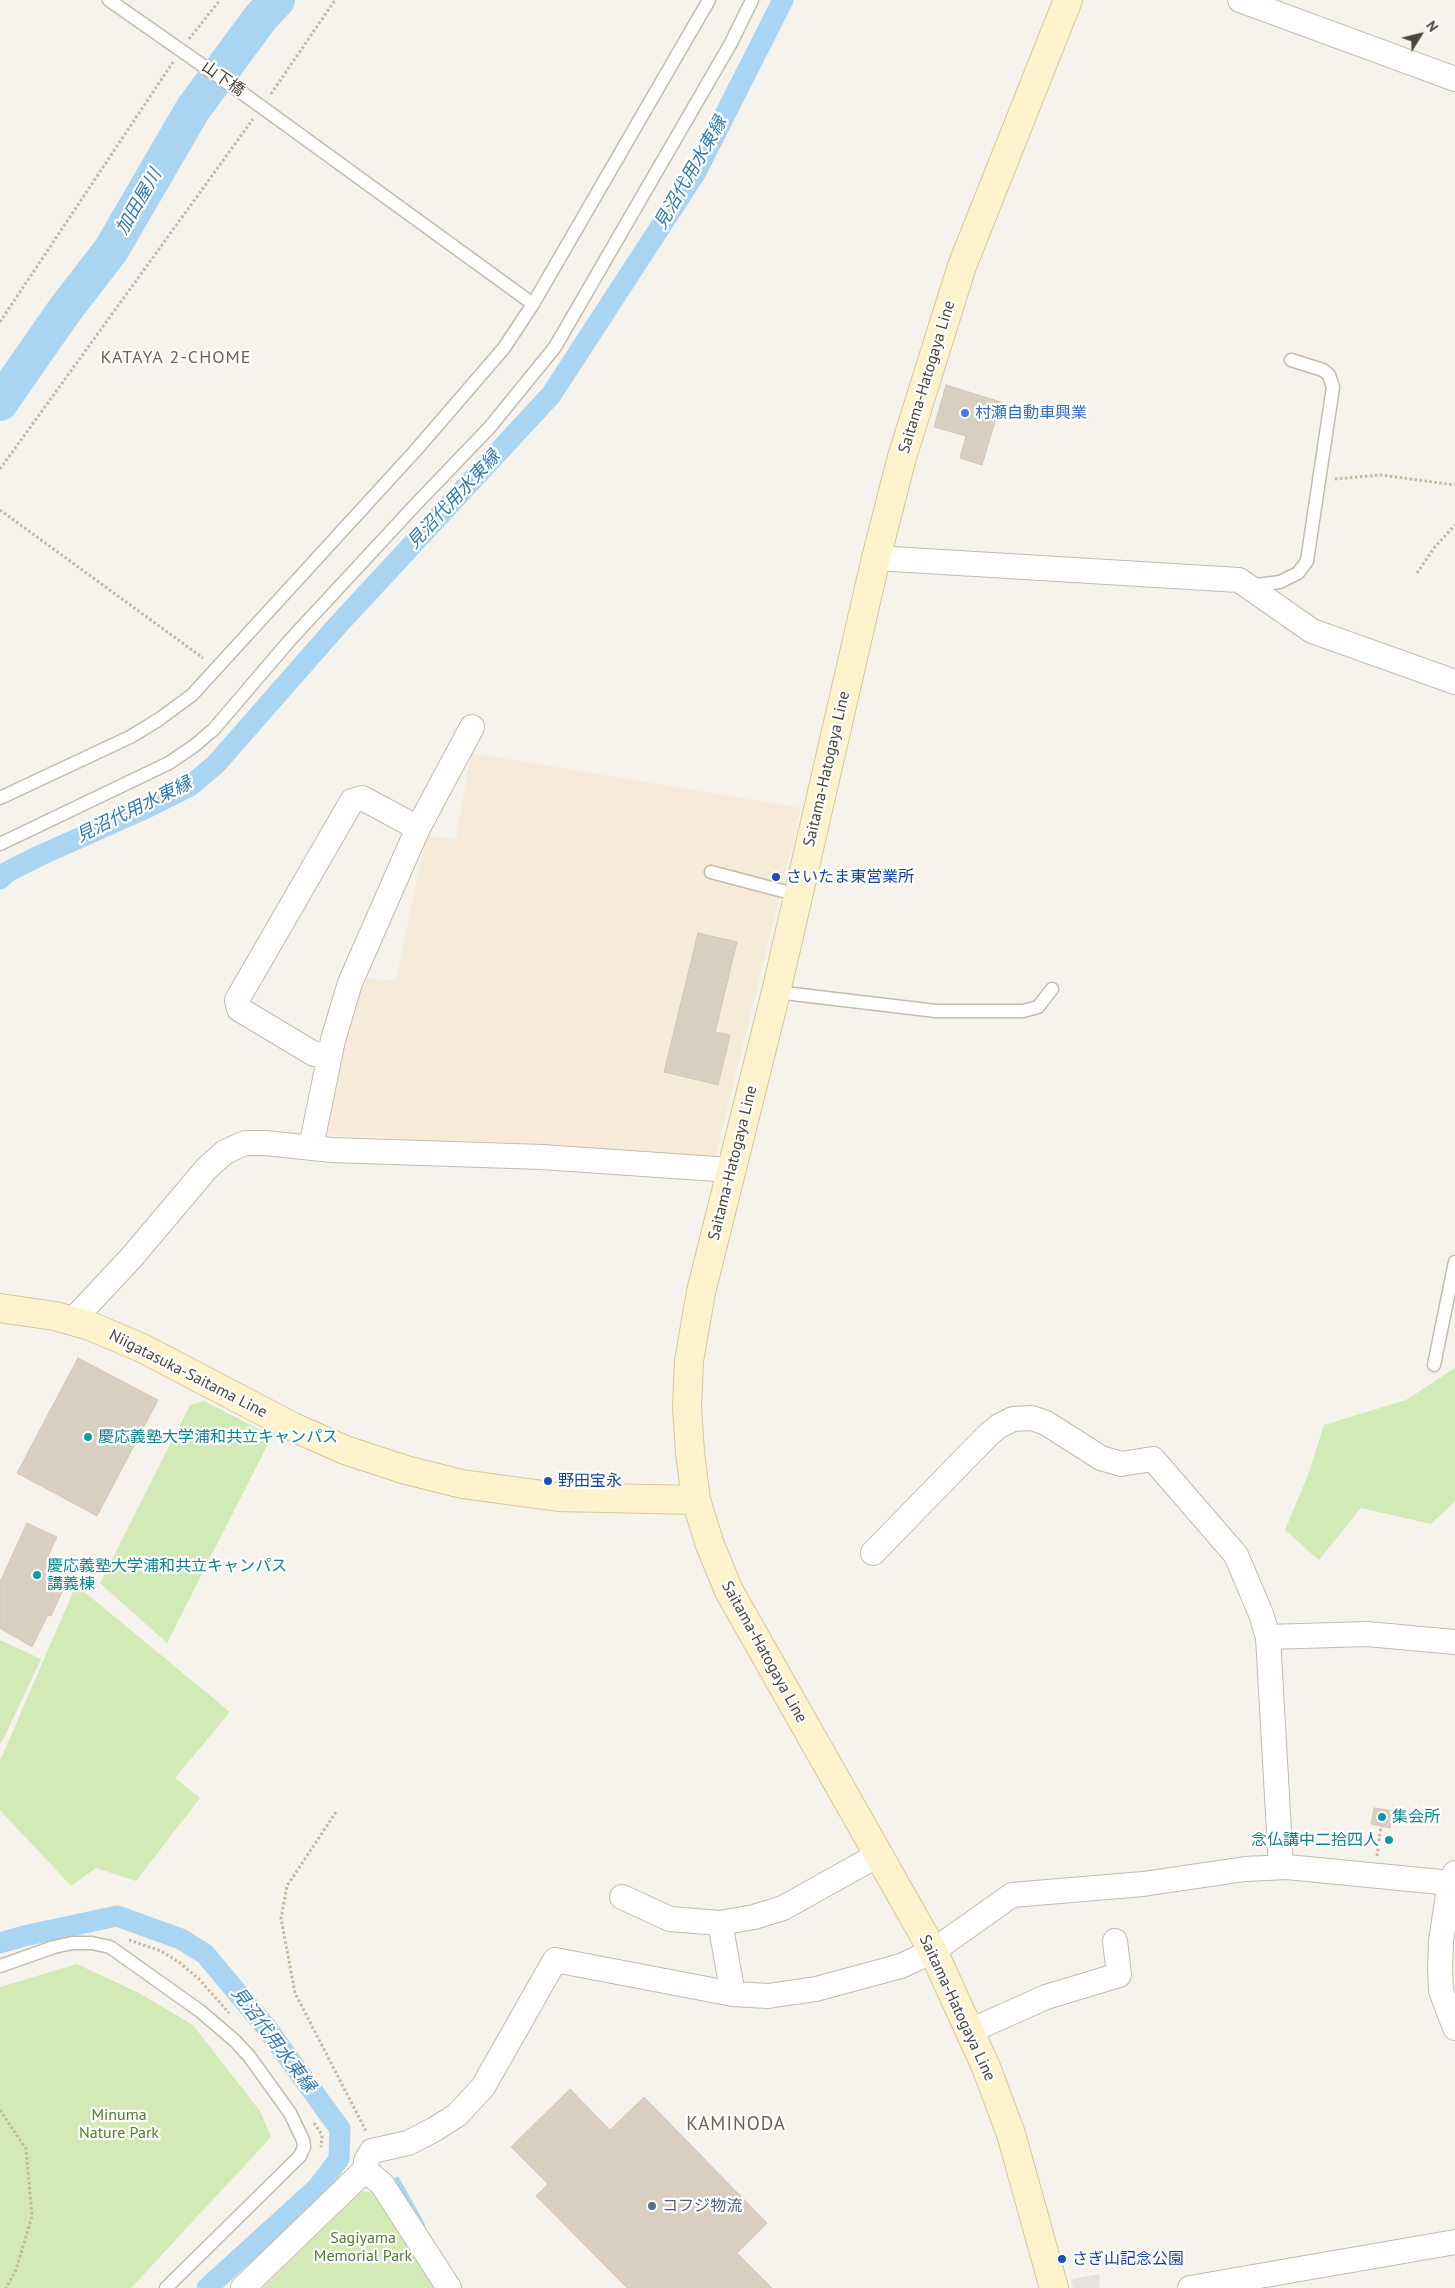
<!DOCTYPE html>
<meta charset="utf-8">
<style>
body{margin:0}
#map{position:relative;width:1455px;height:2288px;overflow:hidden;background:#f6f3ec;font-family:"PT Sans",sans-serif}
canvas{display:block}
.north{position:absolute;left:1395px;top:10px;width:50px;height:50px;-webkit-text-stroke:4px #fff;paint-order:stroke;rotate:54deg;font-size:14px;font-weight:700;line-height:20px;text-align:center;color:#4b4439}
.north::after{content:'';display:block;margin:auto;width:18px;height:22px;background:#4b4439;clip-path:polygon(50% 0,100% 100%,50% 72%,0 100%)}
</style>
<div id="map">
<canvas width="1455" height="2288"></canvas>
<div class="north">N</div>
</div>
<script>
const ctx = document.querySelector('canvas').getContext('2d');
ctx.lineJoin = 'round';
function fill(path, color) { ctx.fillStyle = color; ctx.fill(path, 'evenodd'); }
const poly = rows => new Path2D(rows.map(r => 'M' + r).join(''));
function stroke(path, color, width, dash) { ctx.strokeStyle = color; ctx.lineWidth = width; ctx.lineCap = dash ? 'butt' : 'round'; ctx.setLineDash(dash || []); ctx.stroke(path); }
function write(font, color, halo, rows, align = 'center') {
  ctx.font = font + ' "PT Sans","Noto Sans JP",sans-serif'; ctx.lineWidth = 4.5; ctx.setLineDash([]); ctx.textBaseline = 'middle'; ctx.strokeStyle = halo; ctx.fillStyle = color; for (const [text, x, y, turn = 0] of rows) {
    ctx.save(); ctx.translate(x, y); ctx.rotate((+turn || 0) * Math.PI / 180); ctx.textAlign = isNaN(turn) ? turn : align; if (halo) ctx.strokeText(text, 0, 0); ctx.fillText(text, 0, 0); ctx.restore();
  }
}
fill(poly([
 [471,753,801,808,715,1159,546,1145,330,1135,326,1126,337,1069,363,978,396,981,426,836,456,839]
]), '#f7ead8');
fill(poly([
 [1455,1368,1455,1501,1431,1524,1361,1508,1319,1560,1285,1530,1308,1475,1324,1425,1406,1400],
 [204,1401,272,1436,167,1643,100,1583,190,1405],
 [76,1585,230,1712,175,1778,200,1798,136,1881,96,1868,71,1886,0,1810,0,1761],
 [0,1640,41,1659,1,1744,0,1743],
 [77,1964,139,1993,193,2025,260,2111,271,2137,131,2288,0,2288,0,1987],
 [361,2191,378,2193,437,2288,263,2288]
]), '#d2eab5');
fill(poly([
 [1099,2274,1100,2288,1073,2288,1071,2279]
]), '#e5e3e0');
stroke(poly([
 [397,2180,422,2225]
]), '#a9d4f2', 6);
stroke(poly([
 [0,879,7,872,41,855,142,810,190,786,216,764,337,626,551,395,696,172,783,0],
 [0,1943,24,1936,117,1916,181,1939,205,1954,266,2027,340,2129,339,2159,317,2188,207,2288]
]), '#a9d4f2', 21);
stroke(poly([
 [0,403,64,311,111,250,193,109,261,17,277,0]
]), '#a9d4f2', 36);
const building = poly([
 [946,385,1001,402,982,465,960,458,966,436,934,427,946,385],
 [698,933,737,942,715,1032,730,1035,718,1085,664,1072,698,933],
 [78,1358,158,1400,97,1516,17,1473,78,1358],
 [27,1523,57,1537,48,1556,73,1568,51,1616,48,1615,32,1647,0,1628,0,1582,27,1523],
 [1374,1808,1393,1811,1390,1828,1371,1824,1374,1808],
 [570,2089,610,2130,644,2097,767,2223,737,2253,772,2288,627,2288,536,2196,548,2184,511,2147,570,2089]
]);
fill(building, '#d8cfc1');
stroke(building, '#d3c7b4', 1);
const service = poly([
 [109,0,252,100,533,304],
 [1250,586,1280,582,1298,573,1307,561,1333,387,1329,375,1323,370,1291,360],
 [0,798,130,737,158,720,192,695,416,450,504,348,533,304,709,0],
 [0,844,169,763,194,746,214,729,290,640,419,501,490,427,555,347,731,43,752,0],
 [711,872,798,895],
 [776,992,936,1011,1023,1011,1038,1007,1052,989],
 [1434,1365,1455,1262],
 [0,1966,54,1947,72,1943,92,1943,110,1947,200,2011,234,2040,249,2056,290,2113,303,2140,304,2147,300,2156,166,2288]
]);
const minor = poly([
 [1240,0,1455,79],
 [876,558,1239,580,1312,631,1455,682],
 [330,1053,314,1054,239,1009,237,1000,352,801,362,798,418,828],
 [311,1147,333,1040,350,983,418,828,472,727],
 [72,1321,131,1258,207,1168,225,1152,245,1143,265,1143,332,1150,542,1157,731,1170],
 [873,1553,988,1435,999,1426,1013,1419,1032,1418,1046,1423,1101,1458,1121,1464,1153,1459,1236,1555,1261,1614,1268,1637,1281,1867],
 [1268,1637,1367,1634,1455,1642],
 [1455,1873,1449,1889,1441,1941,1440,1968,1441,1991,1455,2028],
 [622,1897,670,1919,720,1923,754,1917,783,1908,878,1855],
 [720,1923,733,1994],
 [970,2031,1046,1997,1119,1975,1115,1941],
 [365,2170,366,2161,372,2151,408,2143,435,2129,457,2115,483,2087,555,1960,733,1994,768,1996,816,1989,901,1966,933,1951,1012,1895,1143,1884,1245,1869,1287,1867,1451,1883],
 [243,2288,365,2170,382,2184,449,2288],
 [1190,2288,1455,2242]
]);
const secondary = poly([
 [0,1308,55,1316,90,1326,142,1348,293,1427,345,1450,406,1470,462,1484,558,1497,696,1500],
 [1054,2288,1011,2134,986,2067,933,1951,729,1591,710,1545,696,1500,690,1453,687,1407,689,1361,701,1292,776,992,876,558,902,457,962,266,1068,0]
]);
stroke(service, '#c2bbae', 15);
stroke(minor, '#c2bbae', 26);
stroke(secondary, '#d6c79b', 30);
stroke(poly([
 [189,39,220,0],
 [271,94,335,0],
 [0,322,173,62],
 [0,469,253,119],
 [1335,479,1381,475,1455,485],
 [0,510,203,658],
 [1417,573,1434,548,1455,525],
 [336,1812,287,1886,281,1918,295,1993,366,2131],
 [1377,1856,1381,1826],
 [129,1940,161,1951,180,1963,199,1979,229,2013],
 [0,2110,26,2149,32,2216,16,2270,6,2288],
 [314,2123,322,2135,321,2147]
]), '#c4b79f', 3, [2.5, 2.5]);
stroke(service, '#fff', 12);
stroke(minor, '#fff', 24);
stroke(secondary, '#fff3cd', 28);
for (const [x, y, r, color] of [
 [965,413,5,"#3f7fe0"],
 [776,877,5,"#1a4fb4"],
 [88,1437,5,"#0f9aa8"],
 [548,1481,5,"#1a4fb4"],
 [37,1575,5,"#0f9aa8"],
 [1382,1817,5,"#0f9aa8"],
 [1389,1840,5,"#0f9aa8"],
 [652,2206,5,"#5c6f8a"],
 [1062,2259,5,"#1a4fb4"]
]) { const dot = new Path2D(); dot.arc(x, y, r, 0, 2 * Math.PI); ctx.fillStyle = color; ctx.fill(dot); stroke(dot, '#fff', 2); }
write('16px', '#4b4439', '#fff', [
 ["山下橋",223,79,35],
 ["Saitama-Hatogaya Line",927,377,-73],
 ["Saitama-Hatogaya Line",827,769,-77],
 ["Saitama-Hatogaya Line",733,1163,-76],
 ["Niigatasuka-Saitama Line",188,1374,27],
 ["Saitama-Hatogaya Line",764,1652,61],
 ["Saitama-Hatogaya Line",957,2008,65]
]);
write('16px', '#366cbe', '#fff', [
 ["村瀬自動車興業",975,413]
], 'left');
write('16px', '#164399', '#fff', [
 ["さいたま東営業所",786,877],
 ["野田宝永",558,1481],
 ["さぎ山記念公園",1072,2259]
], 'left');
write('16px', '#0d838f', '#fff', [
 ["慶応義塾大学浦和共立キャンパス",98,1437],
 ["慶応義塾大学浦和共立キャンパス",47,1566],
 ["講義棟",47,1584],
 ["集会所",1392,1817],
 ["念仏講中二拾四人",1379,1840,"right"]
], 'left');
write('16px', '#4a7f2a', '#fff', [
 ["Minuma",119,2115],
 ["Nature Park",119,2133],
 ["Sagiyama",363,2238],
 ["Memorial Park",363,2256]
]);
write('16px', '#4e5e75', '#fff', [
 ["コフジ物流",662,2206]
], 'left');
write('italic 18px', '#2e7ab2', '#fff', [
 ["見沼代用水東縁",691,173,-60],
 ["加田屋川",139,202,-60],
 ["見沼代用水東縁",454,500,-47],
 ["見沼代用水東縁",134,810,-26],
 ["見沼代用水東縁",273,2040,53]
]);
ctx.letterSpacing = '1px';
write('18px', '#6e6250', '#fff', [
 ["KATAYA 2-CHOME",176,358]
]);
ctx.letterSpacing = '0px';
ctx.letterSpacing = '1px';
write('19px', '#6e6250', '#fff', [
 ["KAMINODA",736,2125]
]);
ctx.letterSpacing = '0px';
</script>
